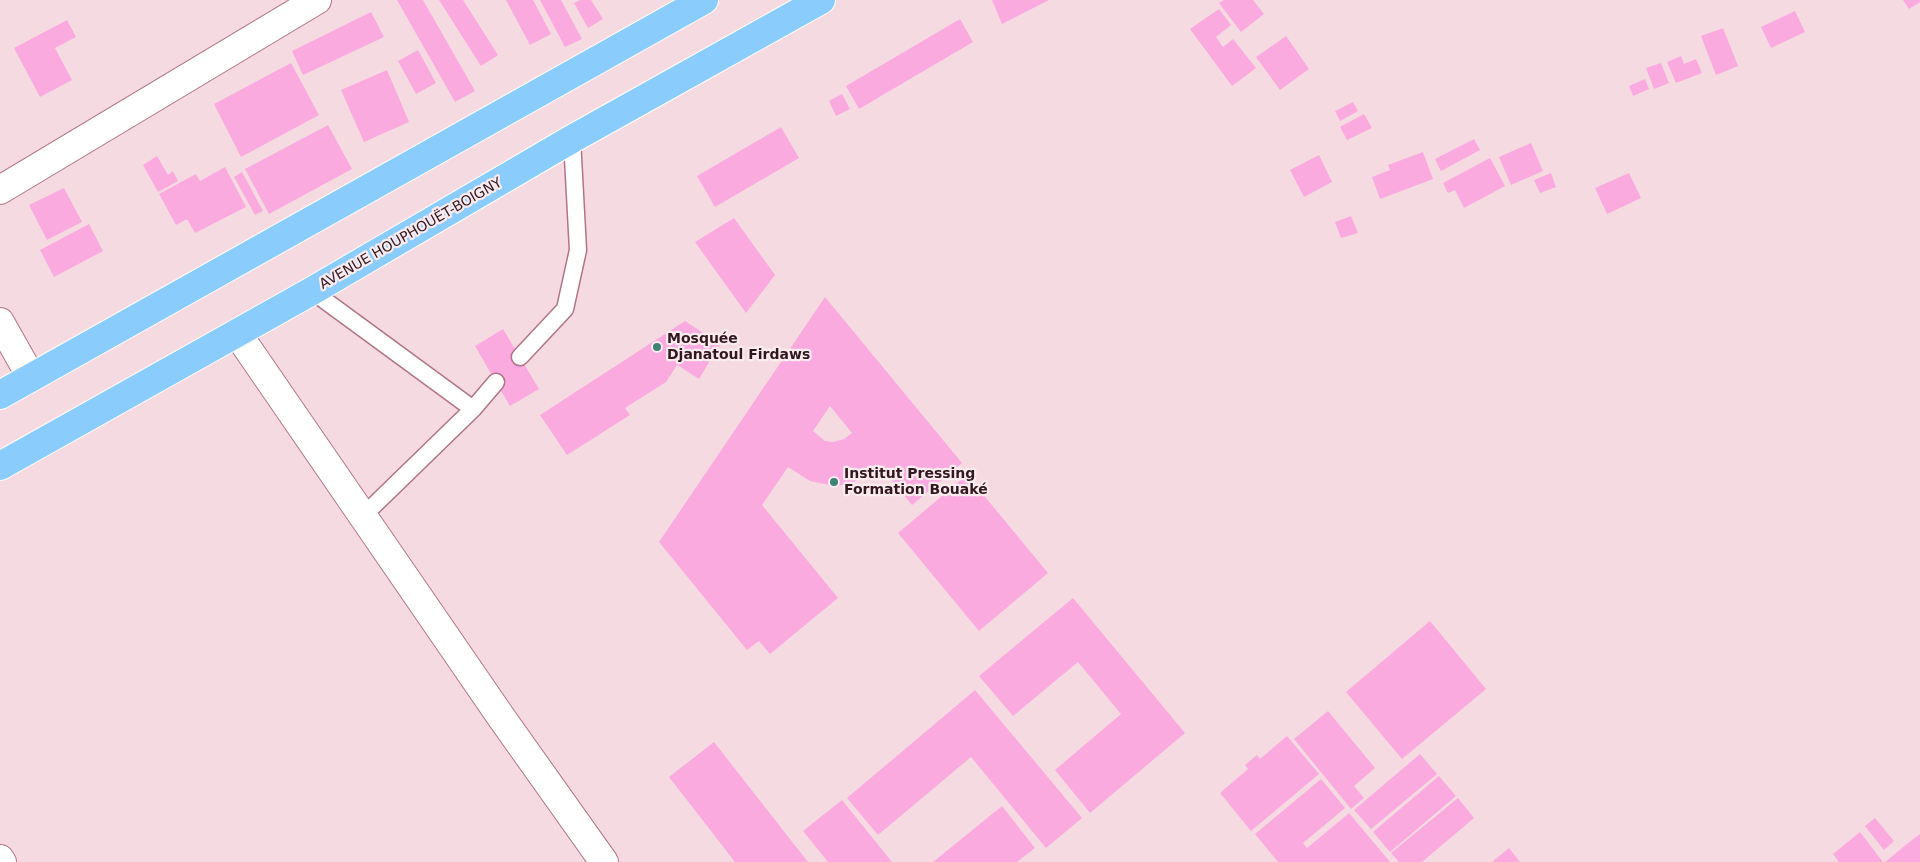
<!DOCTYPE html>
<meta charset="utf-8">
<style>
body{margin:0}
canvas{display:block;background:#f6dae1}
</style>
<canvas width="1920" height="862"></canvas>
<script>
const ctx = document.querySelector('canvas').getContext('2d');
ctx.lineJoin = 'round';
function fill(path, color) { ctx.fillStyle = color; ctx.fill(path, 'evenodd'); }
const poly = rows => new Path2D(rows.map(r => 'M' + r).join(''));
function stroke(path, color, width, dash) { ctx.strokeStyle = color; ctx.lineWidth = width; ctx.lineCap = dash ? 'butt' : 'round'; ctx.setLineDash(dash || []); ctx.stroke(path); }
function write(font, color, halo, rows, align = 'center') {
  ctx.font = font + ' "DejaVu Sans",sans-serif'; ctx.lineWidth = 4.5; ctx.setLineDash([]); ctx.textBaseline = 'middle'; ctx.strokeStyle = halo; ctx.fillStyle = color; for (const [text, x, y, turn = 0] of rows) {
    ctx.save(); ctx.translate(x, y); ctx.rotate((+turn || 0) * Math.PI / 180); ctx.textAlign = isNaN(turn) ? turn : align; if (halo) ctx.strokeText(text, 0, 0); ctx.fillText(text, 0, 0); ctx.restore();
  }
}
fill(poly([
 [397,0,423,0,475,91,455,102],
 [439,0,463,0,498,55,481,66],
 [506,0,533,0,551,34,530,45],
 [540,0,561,0,582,39,565,47],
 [580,0,591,0,603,19,588,28,574,3],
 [992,0,1049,0,1002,24],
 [1224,0,1253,0,1264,14,1241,32,1219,3],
 [1903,0,1920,0,1920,2,1909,9],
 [1219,9,1231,25,1216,37,1223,47,1233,39,1256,68,1232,86,1190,29],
 [1795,11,1805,32,1771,48,1761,27],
 [371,12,384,37,303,75,292,51],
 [960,19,973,42,859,109,846,86],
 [67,20,76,37,55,48,72,80,40,97,14,48],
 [1723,28,1738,66,1716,75,1701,36],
 [1286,36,1309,69,1280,90,1256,57],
 [418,50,436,83,416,94,398,61],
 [1681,56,1684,64,1696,59,1702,73,1676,83,1667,62],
 [291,63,319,115,241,157,214,104],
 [1661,63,1669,83,1654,89,1646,68],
 [387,70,409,122,364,142,341,90],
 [1645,79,1649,89,1633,96,1629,86],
 [842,94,850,109,836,116,829,101],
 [1353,102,1358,111,1340,121,1335,111],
 [1364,114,1372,128,1347,140,1340,127],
 [328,125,352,169,269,214,245,169],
 [781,127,799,158,715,207,697,176],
 [1474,139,1480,150,1441,171,1435,159],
 [1531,143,1543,171,1511,185,1499,157],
 [1423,152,1433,179,1380,199,1372,177,1390,170,1388,165],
 [1319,155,1332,182,1304,197,1290,170],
 [157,156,168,175,173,171,178,181,158,192,143,165],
 [1490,158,1505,186,1464,208,1455,190,1448,193,1443,183],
 [225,167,246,207,195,233,187,219,176,225,159,194,196,174,200,181],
 [242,172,263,211,255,215,234,177],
 [1551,173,1556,187,1540,193,1534,180],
 [1629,173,1641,198,1607,214,1595,188],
 [64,188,82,222,47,240,29,205],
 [1351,216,1358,233,1341,238,1335,222],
 [734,218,775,275,746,313,695,242],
 [89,224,103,251,54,277,40,250],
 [825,297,962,463,912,505,880,466,866,476,851,483,835,486,810,481,788,467,762,505,838,598,770,654,759,641,747,650,659,542],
 [830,406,852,433,844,439,833,442,825,441,813,431],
 [685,321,720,344,699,379,677,365,666,382,625,408,630,415,567,455,540,415],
 [503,329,539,389,510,406,475,346],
 [967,475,1048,573,979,631,898,533],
 [1073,598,1185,733,1090,813,1055,770,1121,714,1078,662,1013,716,979,676],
 [1430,621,1486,689,1402,759,1346,692],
 [975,690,1082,818,1046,848,971,757,878,835,847,798],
 [1328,711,1375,768,1354,786,1364,798,1351,809,1294,739],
 [1287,736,1319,774,1251,831,1220,793,1248,769,1245,765,1257,755,1260,759],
 [714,742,808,862,735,862,669,777],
 [1420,754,1437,774,1371,829,1354,810],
 [1439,776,1456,796,1390,852,1373,832],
 [1321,779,1345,808,1303,843,1307,848,1349,813,1390,862,1278,862,1255,834],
 [1458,798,1474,818,1422,862,1399,862,1391,853],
 [842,800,892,862,828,862,803,831],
 [1002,806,1035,848,1017,862,933,862],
 [1875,818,1894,841,1884,850,1865,826],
 [1860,832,1883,862,1839,862,1833,854],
 [1920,834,1920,862,1885,862,1912,840],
 [1509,848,1520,862,1492,862]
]), '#faaadf');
const lane = poly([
 [312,291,473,409,496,382],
 [520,357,565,309,578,250,572,139],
 [364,515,473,409]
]);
const street = poly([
 [0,190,317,0],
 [0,322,31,377],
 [237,333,501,717,604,862],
 [0,859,2,862]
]);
const highway = poly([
 [0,395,704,0],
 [0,466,312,291,572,139,821,0]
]);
stroke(lane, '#b27386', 19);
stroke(street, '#b27386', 30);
stroke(highway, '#fff', 30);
stroke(lane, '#fff', 16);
stroke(street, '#fff', 28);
stroke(highway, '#8acdfc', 28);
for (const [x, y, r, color] of [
 [657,347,5,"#3f8276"],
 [834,482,5,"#3f8276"]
]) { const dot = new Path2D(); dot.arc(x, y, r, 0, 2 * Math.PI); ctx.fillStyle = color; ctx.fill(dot); stroke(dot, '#faebef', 2); }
write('14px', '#311820', '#faebef', [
 ["AVENUE HOUPHOUËT-BOIGNY",411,234,-30]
]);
write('bold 14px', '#311820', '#faebef', [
 ["Mosquée",667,339],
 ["Djanatoul Firdaws",667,355],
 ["Institut Pressing",844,474],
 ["Formation Bouaké",844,490]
], 'left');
</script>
